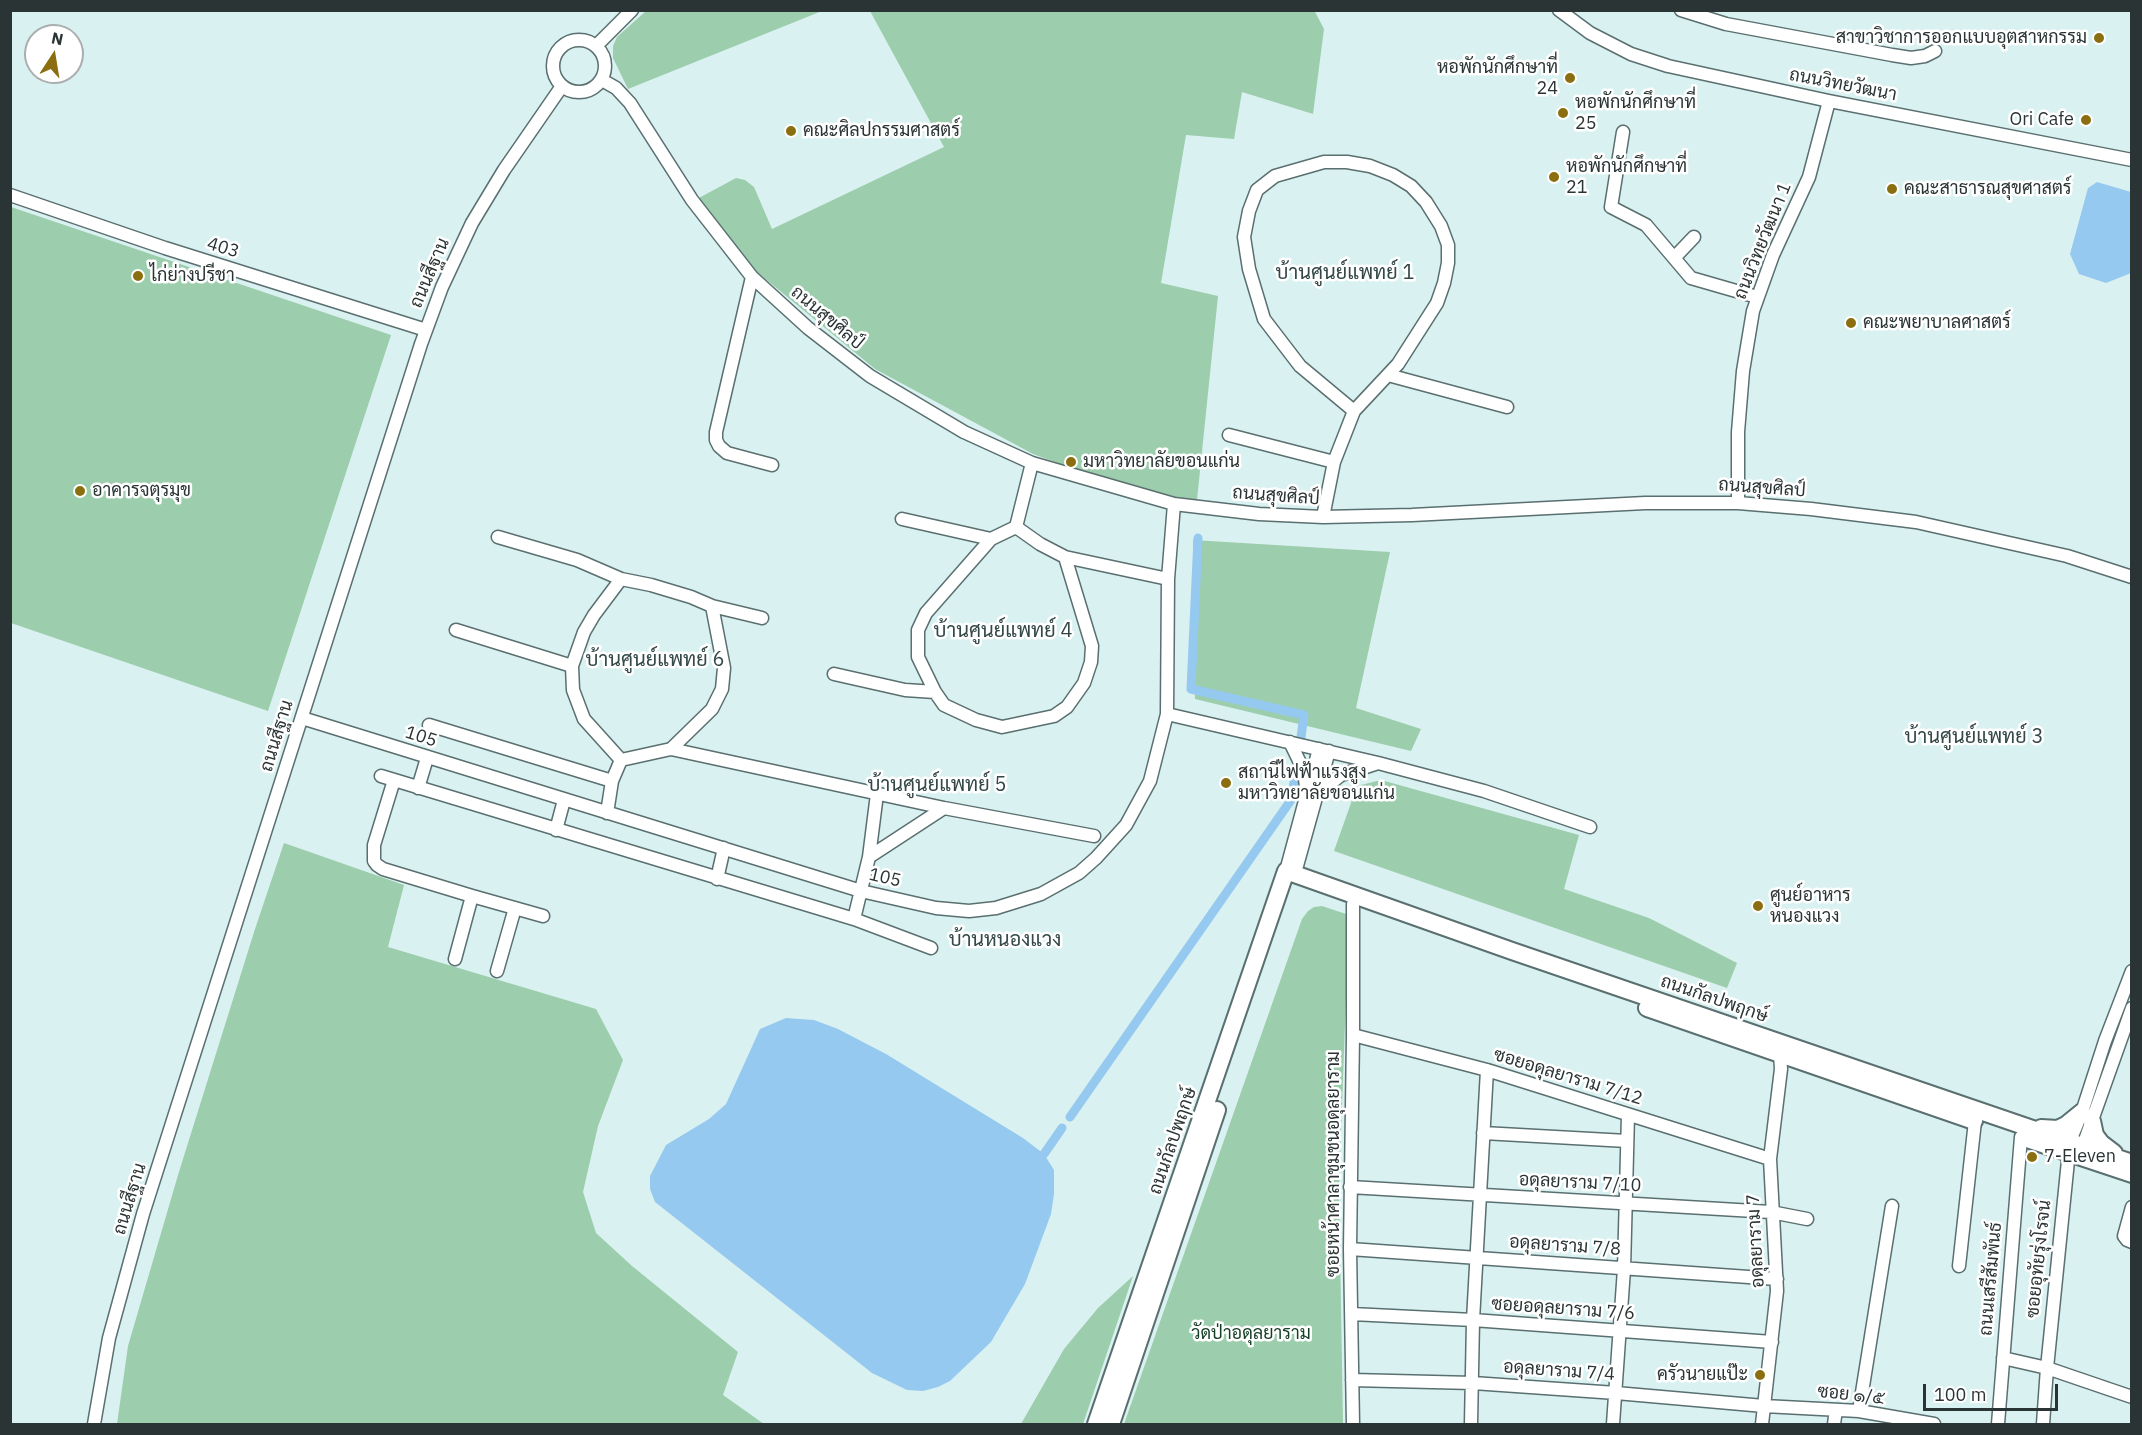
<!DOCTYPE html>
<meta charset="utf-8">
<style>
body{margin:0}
#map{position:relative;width:2142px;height:1435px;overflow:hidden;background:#daf1f1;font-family:"IBM Plex Sans",sans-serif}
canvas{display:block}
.frame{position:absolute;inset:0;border:12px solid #2b3434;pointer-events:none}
.north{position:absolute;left:24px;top:24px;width:60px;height:60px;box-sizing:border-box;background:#fff;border:2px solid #aaaeae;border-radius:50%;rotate:12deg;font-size:16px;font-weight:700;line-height:24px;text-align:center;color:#2b3434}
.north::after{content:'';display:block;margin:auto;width:21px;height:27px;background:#8a6e0f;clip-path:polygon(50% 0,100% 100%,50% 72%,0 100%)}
.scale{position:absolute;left:1923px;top:1384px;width:135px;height:27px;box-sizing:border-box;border:3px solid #2b3434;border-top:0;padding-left:8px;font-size:18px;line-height:21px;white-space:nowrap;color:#2b3434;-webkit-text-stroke:4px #fff;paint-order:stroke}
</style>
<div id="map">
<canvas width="2142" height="1435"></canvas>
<div class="frame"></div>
<div class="north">N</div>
<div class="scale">100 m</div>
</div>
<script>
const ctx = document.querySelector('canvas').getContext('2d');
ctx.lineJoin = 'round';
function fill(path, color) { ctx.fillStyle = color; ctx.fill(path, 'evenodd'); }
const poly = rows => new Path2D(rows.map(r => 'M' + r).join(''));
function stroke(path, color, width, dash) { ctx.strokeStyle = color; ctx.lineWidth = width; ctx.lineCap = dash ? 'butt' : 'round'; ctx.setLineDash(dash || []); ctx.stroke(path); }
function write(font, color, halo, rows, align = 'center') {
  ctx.font = font + ' "IBM Plex Sans",Sarabun,sans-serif'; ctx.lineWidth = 5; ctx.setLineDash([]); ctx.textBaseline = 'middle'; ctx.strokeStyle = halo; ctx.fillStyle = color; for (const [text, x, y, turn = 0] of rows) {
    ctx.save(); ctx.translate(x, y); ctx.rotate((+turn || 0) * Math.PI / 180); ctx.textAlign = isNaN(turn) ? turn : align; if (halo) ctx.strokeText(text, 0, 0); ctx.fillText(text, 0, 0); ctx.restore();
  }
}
fill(poly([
 [1314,10,1324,29,1313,114,1242,92,1234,139,1186,135,1161,283,1218,296,1197,500,1172,497,1099,478,1033,454,875,369,757,272,697,199,736,178,745,180,754,187,772,229,944,147,870,11],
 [646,11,646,10,822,11,628,89,613,58,613,46,617,37],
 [11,207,391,335,268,711,11,623],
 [1193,540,1390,552,1356,708,1421,729,1411,751,1195,699],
 [1381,780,1579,835,1564,889,1649,918,1737,963,1727,988,1334,851,1357,786],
 [284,843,404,885,388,947,596,1009,623,1060,598,1126,583,1192,596,1233,632,1266,738,1352,723,1395,764,1424,117,1424,128,1346,178,1175,255,929],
 [1322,906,1349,915,1339,1189,1343,1424,1124,1424,1302,919,1308,911,1314,907],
 [1133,1276,1083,1424,1021,1424,1064,1349,1098,1308]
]), '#9ccdac');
fill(poly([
 [2097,182,2131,192,2131,273,2106,283,2079,274,2070,254,2088,188],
 [786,1018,814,1020,838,1029,886,1054,1023,1138,1044,1154,1054,1170,1054,1194,1051,1214,1025,1284,991,1342,950,1381,938,1387,923,1391,907,1390,872,1373,655,1202,650,1189,650,1176,666,1145,709,1119,726,1104,760,1029]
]), '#96c9ef');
stroke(poly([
 [1198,538,1191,689,1304,715,1301,737],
 [1070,1117,1291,800,1297,764],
 [1044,1154,1062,1128]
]), '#96c9ef', 9);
const minor = poly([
 [1559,10,1590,33,1631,54,1668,66,1829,101,2132,160],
 [1681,10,1726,24,1892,55,1911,58,1925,56,1935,51],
 '553 66a26 26 0 1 1 52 0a26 26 0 1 1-52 0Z',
 [596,46,632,10],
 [602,80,616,88,630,103,692,200,752,277,808,328,870,376,964,432,1032,463,1174,504,1259,514,1323,517,1412,515,1645,503,1738,503,1811,509,1916,522,2067,556,2132,577],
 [1623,132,1611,207,1646,225,1691,278,1757,297],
 [10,195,165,248,426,330],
 [1674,258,1694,237],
 [752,277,716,432,716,440,719,446,727,453,772,465],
 [1388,375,1507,407],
 [1229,435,1334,462],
 [1738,503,1738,432,1743,371,1753,311,1773,255,1809,177,1829,101],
 [1323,517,1334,462,1354,411,1398,364,1437,303,1444,283,1448,263,1448,245,1441,226,1426,202,1411,186,1393,175,1370,166,1347,162,1324,162,1275,176,1257,190,1249,211,1244,237,1249,269,1264,319,1300,366,1354,411],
 [902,519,991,539],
 [1016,527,1032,463],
 [498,537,577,560,621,579],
 [1065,557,1168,579],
 [621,579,651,585,691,597,712,606,724,668,722,689,712,709,671,749,621,760,584,719,573,690,572,666,584,632,594,615,621,579],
 [712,606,762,618],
 [456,630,572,666],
 [834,674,905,690,935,692,944,705,976,720,1002,727,1054,716,1067,707,1084,683,1091,662,1092,646,1065,557,1040,544,1016,527,991,539,926,613,918,630,918,657,935,692],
 [1167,714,1378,763,1484,791,1590,827],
 [302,718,861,891,936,908,969,911,996,908,1041,894,1079,873,1096,858,1126,825,1150,781,1167,714,1168,579,1174,504],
 [429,725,612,781],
 [1290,742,1304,771,1306,787],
 [671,749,944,808,1094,836],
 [381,776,854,919,931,948],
 [394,780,374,845,374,861,377,865,383,869,472,896,543,916],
 [418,788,427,758],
 [1316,795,1341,775,1378,763],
 [607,813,612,781,621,760],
 [556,830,564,800],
 [869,857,944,808],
 [1286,871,1319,749],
 [1295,873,1329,751],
 [717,879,724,848],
 [1353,904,1353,1035,1350,1249,1353,1424],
 [854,919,869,857,877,794],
 [455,959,472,896],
 [497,971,515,908],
 [1353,1035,1487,1070,1770,1159],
 [1483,1133,1627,1141],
 [2080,1154,2132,1008],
 [1350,1187,1771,1212,1807,1219],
 [2132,1207,2124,1236,2127,1240,2132,1242],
 [1350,1249,1777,1279],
 [1959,1266,1975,1121],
 [1352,1314,1473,1320,1772,1342],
 [2003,1358,2047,1368,2132,1397],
 [1352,1380,1473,1383,1616,1393,1764,1406,1859,1411,1934,1424],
 [1859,1411,1892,1206],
 [94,1424,109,1338,143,1214,421,344,442,287,472,223,504,170,562,86],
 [1471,1424,1473,1320,1487,1070],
 [1613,1424,1624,1269,1628,1115],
 [1762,1424,1777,1291,1770,1159,1781,1069,1780,1055],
 [1834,1424,1836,1410],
 [1998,1424,2021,1137],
 [2043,1424,2047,1368,2070,1141,2082,1112,2105,1041,2132,971]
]);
const major = poly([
 [1647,1008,1974,1121],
 [2092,1121,2095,1135,2101,1143,2114,1153],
 [2041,1128,2058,1129,2066,1125,2082,1112],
 [2024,1138,2132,1174],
 [1096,1424,1286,871,1512,951,2132,1163],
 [1111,1424,1217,1110]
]);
stroke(minor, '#5a6f6f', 15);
stroke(major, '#5a6f6f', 20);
stroke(minor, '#fff', 12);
stroke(major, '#fff', 16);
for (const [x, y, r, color] of [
 [2099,38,6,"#8a6e0f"],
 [1570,78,6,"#8a6e0f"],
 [1563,113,6,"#8a6e0f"],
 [2086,120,6,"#8a6e0f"],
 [791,131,6,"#8a6e0f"],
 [1554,177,6,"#8a6e0f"],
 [1892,189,6,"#8a6e0f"],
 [138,276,6,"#8a6e0f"],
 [1851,323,6,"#8a6e0f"],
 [1071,462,6,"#8a6e0f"],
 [80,491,6,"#8a6e0f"],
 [1226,783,6,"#8a6e0f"],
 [1758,906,6,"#8a6e0f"],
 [2032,1157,6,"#8a6e0f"],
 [1760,1375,6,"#8a6e0f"]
]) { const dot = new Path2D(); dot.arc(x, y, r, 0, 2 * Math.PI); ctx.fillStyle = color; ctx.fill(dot); stroke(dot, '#fff', 2); }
write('18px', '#2b3434', '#fff', [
 ["สาขาวิชาการออกแบบอุตสาหกรรม",2087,38,"right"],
 ["หอพักนักศึกษาที่",1558,68,"right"],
 ["24",1558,89,"right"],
 ["หอพักนักศึกษาที่",1575,103],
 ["25",1575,124],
 ["Ori Cafe",2074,120,"right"],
 ["คณะศิลปกรรมศาสตร์",803,131],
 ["หอพักนักศึกษาที่",1566,167],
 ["21",1566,188],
 ["คณะสาธารณสุขศาสตร์",1904,189],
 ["ไก่ย่างปรีชา",150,276],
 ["คณะพยาบาลศาสตร์",1863,323],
 ["มหาวิทยาลัยขอนแก่น",1083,462],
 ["อาคารจตุรมุข",92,491],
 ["สถานีไฟฟ้าแรงสูง",1238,773],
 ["มหาวิทยาลัยขอนแก่น",1238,794],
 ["ศูนย์อาหาร",1770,896],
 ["หนองแวง",1770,917],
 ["7-Eleven",2044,1157],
 ["ครัวนายแป๊ะ",1748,1375,"right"]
], 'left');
write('18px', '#2b3434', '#fff', [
 ["ถนนวิทยวัฒนา",1843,85,11],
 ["ถนนวิทยวัฒนา 1",1763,241,-68],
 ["403",223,248,17],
 ["ถนนสีฐาน",430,273,-67],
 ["ถนนสุขศิลป์",827,318,40],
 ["ถนนสุขศิลป์",1762,488,4],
 ["ถนนสุขศิลป์",1276,496,4],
 ["ถนนสีฐาน",277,736,-73],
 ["105",421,737,18],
 ["105",885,878,13],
 ["ถนนกัลปพฤกษ์",1714,999,19],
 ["ซอยอดุลยาราม 7/12",1568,1077,17],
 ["ถนนกัลปพฤกษ์",1173,1141,-71],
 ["ซอยหน้าศาลาชุมชนอดุลยาราม",1334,1164,-90],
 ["อดุลยาราม 7/10",1580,1183,3],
 ["ถนนสีฐาน",130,1199,-73],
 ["อดุลยาราม 7",1756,1241,-93],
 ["อดุลยาราม 7/8",1565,1246,4],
 ["ซอยอุทัยรุ่งโรจน์",2039,1259,-84],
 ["ถนนเสรีสัมพันธ์",1991,1279,-85],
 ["ซอยอดุลยาราม 7/6",1563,1309,4],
 ["อดุลยาราม 7/4",1559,1371,4],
 ["ซอย ๑/๕",1851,1395,6]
]);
write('18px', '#143e26', '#fff', [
 ["วัดป่าอดุลยาราม",1251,1334]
]);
write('20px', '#344848', '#fff', [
 ["บ้านศูนย์แพทย์ 1",1345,273],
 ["บ้านศูนย์แพทย์ 4",1003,631],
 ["บ้านศูนย์แพทย์ 6",655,660],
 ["บ้านศูนย์แพทย์ 3",1974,737],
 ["บ้านศูนย์แพทย์ 5",937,785],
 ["บ้านหนองแวง",1005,940]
]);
</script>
